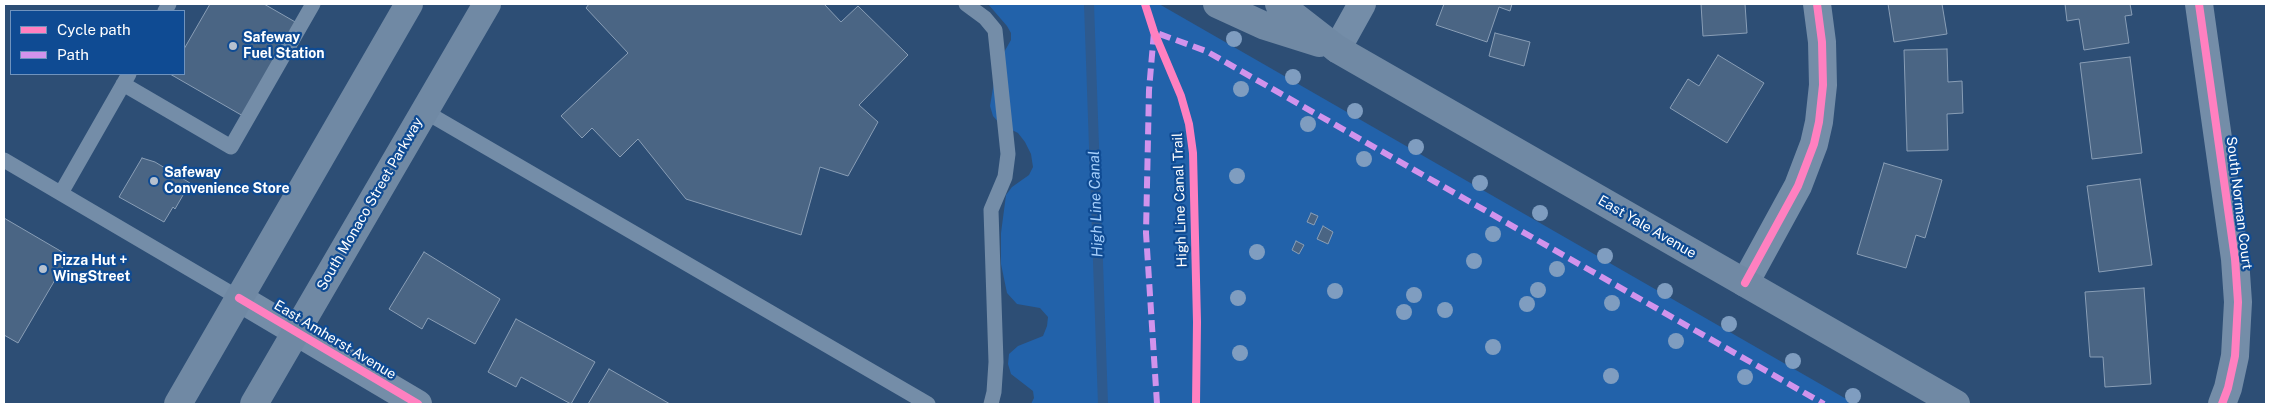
<!DOCTYPE html>
<style>
body{margin:0}
#map{position:relative;width:2270px;height:408px;overflow:hidden;background:#2d4e75;font-family:"Public Sans",sans-serif}
canvas{display:block}
.frame{position:absolute;inset:0;border:5px solid #fff;pointer-events:none}
.legend{position:absolute;left:10px;top:10px;width:175px;height:65px;box-sizing:border-box;background:#0f4b93;border:1px solid #6f93be;margin:0;padding:6px 9px;list-style:none;font-size:15px;color:#fff}
.legend li{display:flex;align-items:center;gap:10px;height:25px}
.legend b{width:25px;border:1px solid #6f93be}
</style>
<div id="map">
<canvas width="2270" height="408"></canvas>
<div class="frame"></div>
<ul class="legend">
<li><b style="height:6px;background:#ff80c0"></b>Cycle path</li>
<li><b style="height:6px;background:#d193ec"></b>Path</li>
</ul>
</div>
<script>
const ctx = document.querySelector('canvas').getContext('2d');
ctx.lineJoin = 'round';
function fill(path, color) { ctx.fillStyle = color; ctx.fill(path, 'evenodd'); }
const poly = rows => new Path2D(rows.map(r => 'M' + r).join(''));
function stroke(path, color, width, dash) { ctx.strokeStyle = color; ctx.lineWidth = width; ctx.lineCap = dash ? 'butt' : 'round'; ctx.setLineDash(dash || []); ctx.stroke(path); }
function write(font, color, halo, rows, align = 'center') {
  ctx.font = font + ' "Public Sans",sans-serif'; ctx.lineWidth = 4.5; ctx.setLineDash([]); ctx.textBaseline = 'middle'; ctx.strokeStyle = halo; ctx.fillStyle = color; for (const [text, x, y, turn = 0] of rows) {
    ctx.save(); ctx.translate(x, y); ctx.rotate((+turn || 0) * Math.PI / 180); ctx.textAlign = isNaN(turn) ? turn : align; if (halo) ctx.strokeText(text, 0, 0); ctx.fillText(text, 0, 0); ctx.restore();
  }
}
fill(poly([
 [988,4,1159,4,1855,404,1031,404,1034,398,1033,391,1011,374,1008,364,1009,354,1018,346,1043,336,1047,326,1048,317,1040,308,1017,304,1007,293,1001,264,1001,233,1006,195,1012,187,1029,175,1033,167,1031,154,1025,142,1018,133,1000,124,993,116,990,106,995,76,1003,54,1011,40,1011,33,1007,26]
]), '#2262aa');
stroke(poly([
 [1089,4,1103,404]
]), '#2e5a8e', 10);
const building = poly([
 [210,4,264,4,297,23,243,116,170,74,184,74,184,49,210,4],
 [589,4,824,4,841,22,858,6,908,55,859,105,878,122,848,176,820,167,801,235,686,199,638,139,620,157,592,128,582,138,561,116,628,53,586,8,589,4],
 [1444,4,1512,4,1510,11,1499,7,1487,42,1436,25,1444,4],
 [1701,4,1745,4,1747,33,1703,36,1701,4],
 [1888,4,1942,4,1947,34,1894,42,1888,4],
 [2065,4,2130,4,2132,15,2125,16,2129,43,2084,50,2079,19,2067,21,2065,4],
 [1495,33,1530,42,1524,66,1489,56,1495,33],
 [1947,49,1948,82,1962,81,1963,113,1947,114,1948,150,1907,151,1904,50,1947,49],
 [1718,55,1764,83,1727,143,1670,108,1688,79,1699,86,1718,55],
 [2130,57,2142,153,2092,159,2080,63,2130,57],
 [142,158,155,162,190,183,175,209,173,207,164,222,119,197,142,158],
 [1884,163,1942,180,1925,238,1916,235,1906,268,1857,254,1884,163],
 [2140,179,2152,265,2099,272,2087,186,2140,179],
 [1311,213,1318,216,1314,225,1307,222,1311,213],
 [4,218,69,256,18,343,4,335,4,218],
 [1323,226,1333,232,1328,244,1317,239,1323,226],
 [1296,241,1304,245,1299,254,1292,250,1296,241],
 [424,252,500,299,475,344,428,318,422,329,389,309,424,252],
 [2144,288,2151,384,2105,387,2103,357,2090,357,2085,292,2144,288],
 [516,319,595,362,571,404,521,377,516,387,488,372,516,319],
 [609,369,670,404,588,404,609,369]
]);
fill(building, '#4a6584');
stroke(building, '#899eb6', 1);
stroke(poly([
 [966,4,985,18,995,30,1008,154,1005,177,991,210,996,362,994,392,991,404],
 [165,11,169,4],
 [123,84,231,147,313,4],
 [424,111,928,404],
 [4,160,239,298],
 [61,193,129,74]
]), '#748da8', 15);
stroke(poly([
 [2199,4,2235,259,2238,302,2235,356,2228,388,2222,404],
 [1337,49,1362,4],
 [1745,283,1798,186,1814,144,1819,122,1823,85,1822,42,1817,4],
 [239,298,418,404]
]), '#748da8', 28);
stroke(poly([
 [1217,4,1265,26,1319,43],
 [1279,4,1337,49,1956,404],
 [178,404,409,4],
 [254,404,487,4]
]), '#7089a4', 28);
stroke(poly([
 [1157,404,1146,233,1149,90,1154,32,1206,51,1824,404]
]), '#d193ec', 6, [12, 6]);
stroke(poly([
 [1145,4,1154,32,1181,96,1189,124,1193,153,1197,322,1196,404],
 [2199,4,2235,259,2238,302,2235,356,2228,388,2222,404],
 [1745,283,1798,186,1814,144,1819,122,1823,85,1822,42,1817,4],
 [239,298,418,404]
]), '#ff80c0', 8);
ctx.fillStyle = '#7f9dc0';
for (const [x, y] of [
 [1234,39],
 [1293,77],
 [1241,89],
 [1355,111],
 [1308,124],
 [1416,147],
 [1364,159],
 [1237,176],
 [1480,183],
 [1540,213],
 [1493,234],
 [1257,252],
 [1605,256],
 [1474,261],
 [1557,269],
 [1538,290],
 [1335,291],
 [1665,291],
 [1414,295],
 [1238,298],
 [1612,303],
 [1527,304],
 [1445,310],
 [1404,312],
 [1729,324],
 [1676,341],
 [1493,347],
 [1240,353],
 [1793,361],
 [1611,376],
 [1745,377],
 [1853,396]
]) { ctx.beginPath(); ctx.arc(x, y, 8, 0, 2 * Math.PI); ctx.fill(); }
for (const [x, y, r, color] of [
 [233,46,5,"#b6c1cf"],
 [154,181,5,"#b6c1cf"],
 [43,269,5,"#b6c1cf"]
]) { const dot = new Path2D(); dot.arc(x, y, r, 0, 2 * Math.PI); ctx.fillStyle = color; ctx.fill(dot); stroke(dot, '#0f4b93', 2); }
write('bold 14px', '#fff', '#0f4b93', [
 ["Safeway",243,38],
 ["Fuel Station",243,54],
 ["Safeway",164,173],
 ["Convenience Store",164,189],
 ["Pizza Hut +",53,261],
 ["WingStreet",53,277]
], 'left');
write('14px', '#fff', '#0f4b93', [
 ["High Line Canal Trail",1180,200,-92],
 ["South Norman Court",2239,203,83],
 ["South Monaco Street Parkway",370,204,-60],
 ["East Yale Avenue",1647,227,30],
 ["East Amherst Avenue",335,340,31]
]);
write('italic 15px', '#a6cffb', '#0f4b93', [
 ["High Line Canal",1096,204,-92]
]);
</script>
